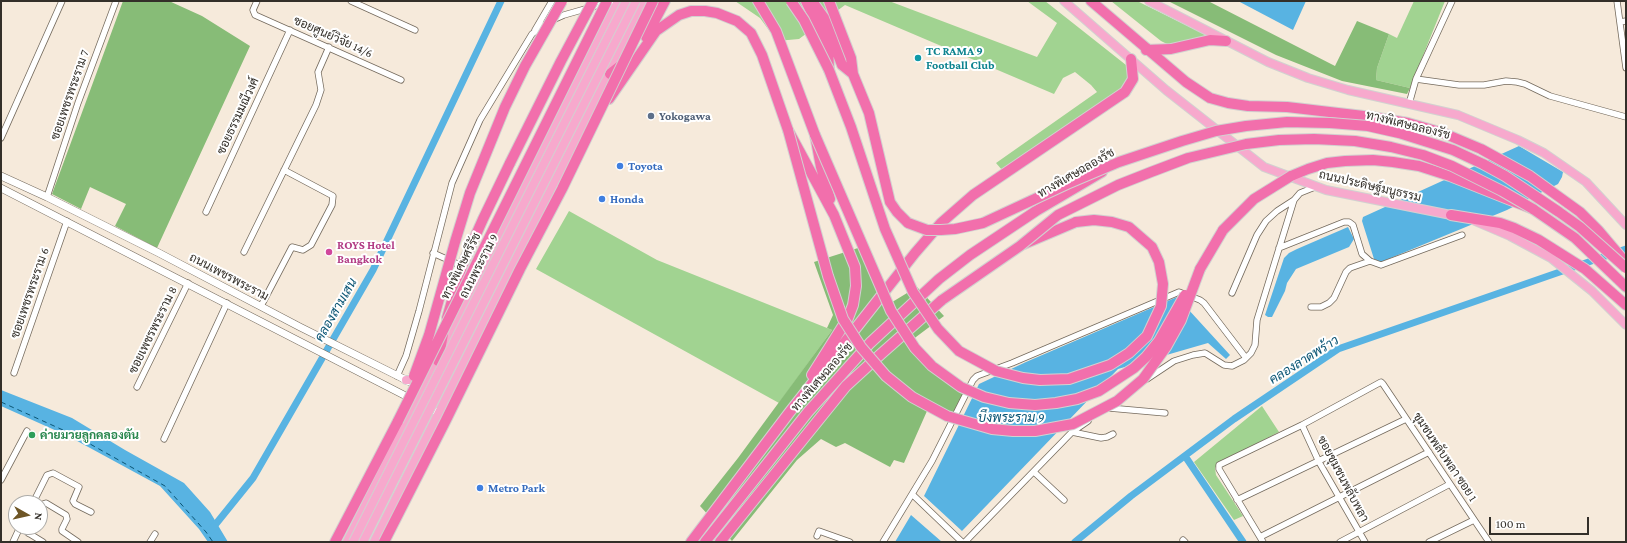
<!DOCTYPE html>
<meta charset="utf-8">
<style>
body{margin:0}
#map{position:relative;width:1627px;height:543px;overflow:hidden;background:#f6eadb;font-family:"Crimson Pro",serif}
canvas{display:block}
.frame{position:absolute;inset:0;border:2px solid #332f29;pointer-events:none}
.north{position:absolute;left:8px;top:495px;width:40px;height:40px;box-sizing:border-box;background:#fff;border:1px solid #adaca9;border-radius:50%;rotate:98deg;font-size:11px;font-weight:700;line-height:16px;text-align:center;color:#332f29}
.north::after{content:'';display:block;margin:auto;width:14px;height:18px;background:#6e5626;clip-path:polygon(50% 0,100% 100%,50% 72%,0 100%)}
.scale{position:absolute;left:1489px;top:517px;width:100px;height:18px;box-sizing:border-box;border:2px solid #332f29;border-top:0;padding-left:5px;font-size:12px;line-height:14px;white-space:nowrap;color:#332f29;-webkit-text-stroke:3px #fff;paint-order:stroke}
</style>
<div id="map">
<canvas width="1627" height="543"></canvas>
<div class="frame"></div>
<div class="north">N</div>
<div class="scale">100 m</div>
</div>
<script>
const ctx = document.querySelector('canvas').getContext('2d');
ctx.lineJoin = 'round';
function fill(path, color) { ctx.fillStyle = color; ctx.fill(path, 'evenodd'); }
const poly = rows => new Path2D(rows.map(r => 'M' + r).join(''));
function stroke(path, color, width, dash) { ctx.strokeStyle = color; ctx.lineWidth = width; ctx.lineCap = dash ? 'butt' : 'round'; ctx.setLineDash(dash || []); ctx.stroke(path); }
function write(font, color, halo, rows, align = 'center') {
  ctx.font = font + ' "Crimson Pro",Sarabun,serif'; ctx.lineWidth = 4; ctx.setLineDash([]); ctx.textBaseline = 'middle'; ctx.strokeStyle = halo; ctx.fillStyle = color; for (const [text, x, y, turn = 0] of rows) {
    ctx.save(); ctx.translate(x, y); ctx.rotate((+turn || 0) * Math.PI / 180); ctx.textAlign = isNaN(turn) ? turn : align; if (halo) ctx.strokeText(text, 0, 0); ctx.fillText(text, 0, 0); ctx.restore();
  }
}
fill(poly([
 [735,1,889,1,1037,57,1057,23,1027,1,1045,1,1126,65,1128,73,1127,82,1121,91,1002,170,996,163,1097,92,1091,85,1075,72,1063,78,1054,94,845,5,799,39,777,41,760,18],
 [1111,1,1137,1,1206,35,1181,45,1171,46,1161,41],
 [1414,1,1445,1,1410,88,1376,80,1377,68,1389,34,1397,38],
 [569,211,657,260,832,330,779,403,536,269],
 [1262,406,1279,432,1219,463,1215,468,1216,475,1243,516,1234,520,1194,462]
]), '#a1d391');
fill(poly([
 [123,1,169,1,202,16,250,46,157,248,115,226,126,204,90,187,81,209,52,194],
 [1168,1,1208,1,1335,66,1357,21,1389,34,1377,68,1376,80,1410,88,1407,94,1342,81,1276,55],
 [858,248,884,307,917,287,944,316,908,343,964,392,949,423,927,411,904,463,894,460,890,467,845,443,836,447,821,439,797,460,732,541,700,506,738,458,832,330,827,328,833,315,814,262]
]), '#87bc77');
fill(poly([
 [1238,1,1306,1,1293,30],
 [1519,146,1563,172,1562,177,1558,184,1507,210,1381,262,1374,259,1362,221,1363,217],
 [1348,227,1354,239,1349,247,1296,269,1287,283,1285,291,1272,317,1268,317,1265,315,1284,258,1289,253,1297,249],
 [1177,297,1230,355,1226,359,1208,343,1118,369,962,531,924,496,979,384,1026,362],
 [1,390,72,418,125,450,184,483,210,512,228,542,208,542,199,529,160,486,68,436,1,406],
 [911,515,942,542,895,542]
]), '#58b3e2');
stroke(poly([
 [1185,456,1243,542],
 [211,530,253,478,373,270,501,1],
 [1075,542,1131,496,1234,419,1338,349,1626,249]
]), '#58b3e2', 7);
stroke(poly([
 [1,402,74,435,165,486,206,532,213,542]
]), '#0b5574', 1, [5, 4]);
const minor = poly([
 [257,1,253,10,255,15,401,80],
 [351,1,415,30],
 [1617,1,1626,68],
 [1620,22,1626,21],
 [535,30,552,1],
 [1416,79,1459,85,1484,85,1506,81,1517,82,1525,84,1550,96,1626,117],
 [1409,104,1416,79,1452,1],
 [1,138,62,1],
 [47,197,78,103,116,1],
 [206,212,290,30],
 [1279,248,1344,222,1349,222,1353,225,1362,254,1370,261,1381,265,1462,235],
 [244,252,316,105,321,90,318,72,329,47],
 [433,253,462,266],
 [1232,293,1257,235,1266,221,1277,211,1294,200],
 [261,306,292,247,303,250,311,245,332,205,333,196,284,170],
 [1311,307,1321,307,1329,303,1334,298,1346,272,1350,268,1370,261],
 [14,373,67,221],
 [397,376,406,356,419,311,452,183,480,120,532,34,548,22,564,15,613,1],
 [1147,379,1174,361,1193,355,1205,353,1224,365,1232,366,1244,360,1251,353,1255,345,1257,320,1294,200,1300,193,1315,187],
 [137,387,188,283],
 [1109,408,1165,413],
 [1302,425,1319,462,1365,542],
 [1072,432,1101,438,1107,437,1113,434],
 [164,439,227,303],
 [1034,472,1064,500],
 [1,480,27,431],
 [913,495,962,542],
 [1237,500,1406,419],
 [33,503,47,475,53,473,79,487,73,501,75,504,91,512],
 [40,510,43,504,46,503,66,515,67,519,62,529,62,531,78,542],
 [31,527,28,533,30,534,43,542],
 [817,536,819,531,850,542],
 [1260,537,1429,452],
 [1183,540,1185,542],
 [13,542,20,527],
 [150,542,155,534],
 [883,542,932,461,973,380,977,376,1012,363,1179,292,1200,300,1204,303,1246,358],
 [965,542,1072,432,1088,421],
 [1263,542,1219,469,1219,465,1302,425,1381,382,1383,384,1489,542],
 [1340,542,1450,484],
 [1429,542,1474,520]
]);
const tertiary = poly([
 [1,176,47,197,159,253,300,327,410,382],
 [1,188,435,411]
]);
const primary = poly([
 [1064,1,1166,90,1264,167,1326,190,1456,216],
 [1149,1,1268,62,1308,78,1348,90,1458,115,1518,140,1544,153,1586,182,1626,225],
 [1475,221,1510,236,1551,258,1592,291,1626,325],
 [406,380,421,380],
 [347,542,618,1],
 [374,542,645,1]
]);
const motorway = poly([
 [758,1,776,31,815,135,821,167,830,199],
 [806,1,828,46,829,70],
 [812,1,824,18,842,65,853,74],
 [829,1,851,58,853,74,869,113,890,202,897,212,908,223],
 [1091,1,1186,82,1210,98,1228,103,1248,106,1287,107,1372,117,1408,123,1443,133,1481,149,1530,176,1580,212,1598,230,1626,263],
 [646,37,665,1],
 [1146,50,1171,49,1210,40,1226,41],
 [610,74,624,63],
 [609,99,656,31,679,15,691,11,705,11,717,13,737,21,751,33,762,55,788,130,834,215,855,267,856,286,853,305,848,318,812,375],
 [1291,176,1308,169,1327,163,1345,161,1373,160,1393,162,1419,166,1450,176,1533,209,1575,238,1626,287],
 [1451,215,1500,223,1514,228,1539,240,1585,269,1626,305],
 [1024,244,1076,222],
 [1200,269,1223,230],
 [447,318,462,266,483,219,510,163],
 [438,361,443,334],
 [335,542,398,421],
 [691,542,789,413,915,253,941,223,973,195,1125,92,1133,79,1131,59],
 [705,542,808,412,870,343,939,279,970,255,1036,211,1102,172],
 [720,542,846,386,881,354,942,300]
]);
stroke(minor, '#746a5d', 7);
stroke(tertiary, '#746a5d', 8);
stroke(primary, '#d2d1d0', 10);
stroke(motorway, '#d2d1d0', 12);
stroke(minor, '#fff', 5.5);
stroke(tertiary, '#fff', 7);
stroke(primary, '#f7a9cd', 8);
stroke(motorway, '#f26fac', 10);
const primaryBridge = poly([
 [353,542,626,1],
 [363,542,636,1]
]);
const motorwayBridge = poly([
 [791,1,804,20,829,70,851,127,885,229,913,292,938,329,959,351,996,371,1023,378,1040,380,1069,379,1110,365,1129,353,1147,336,1161,306,1163,284,1159,262,1152,247,1129,227,1112,222,1094,220,1076,222],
 [788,130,828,276,843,319,861,347,886,376,912,397,947,416,992,429,1013,431,1035,431,1073,424,1117,401,1143,379,1166,347,1181,320,1200,269],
 [815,135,891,311,915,348,932,366,961,387,984,397,1009,403,1035,405,1056,403,1077,399,1099,391,1134,368,1146,357,1159,341,1185,295],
 [510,163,561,61,593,1],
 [908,223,927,230,941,230,955,229,983,223,1067,184,1119,162,1182,141,1216,131,1246,126,1287,122,1330,123,1368,126,1399,133,1453,150,1483,164,1505,176,1559,212,1580,227,1626,268],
 [1223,230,1254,199,1291,176],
 [942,300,1020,246,1058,215,1118,185,1151,172,1188,158,1246,144,1279,140,1314,139,1355,141,1391,147,1423,155,1452,166,1502,191,1533,209],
 [414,376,429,335,455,242,470,193,505,107,525,66,562,1],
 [398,421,607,1],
 [384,542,446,420,520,269,562,189,653,1]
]);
stroke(primaryBridge, '#d2d1d0', 10, []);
stroke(motorwayBridge, '#d2d1d0', 12, []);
stroke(primaryBridge, '#f7a9cd', 8);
stroke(motorwayBridge, '#f26fac', 10);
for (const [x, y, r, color] of [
 [918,58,4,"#0f9aa8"],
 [651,116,4,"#5c6f8a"],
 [620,166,4,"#3f7fe0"],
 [602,199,4,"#3f7fe0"],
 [329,252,4,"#d1479c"],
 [32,435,4,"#2e9e5b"],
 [480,488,4,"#3f7fe0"]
]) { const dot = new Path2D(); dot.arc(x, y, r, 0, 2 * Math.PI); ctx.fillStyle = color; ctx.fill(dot); stroke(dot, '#fff', 1.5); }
write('12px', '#332f29', '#fff', [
 ["ซอยศูนย์วิจัย 14/6",333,37,24],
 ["ซอยเพชรพระราม 7",70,95,-71],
 ["ซอยธรรมมณีวงศ์",238,116,-65],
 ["ทางพิเศษฉลองรัช",1408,125,14],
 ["ทางพิเศษฉลองรัช",1076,173,-30],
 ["ถนนประดิษฐ์มนูธรรม",1370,186,13],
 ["ทางพิเศษศรีรัช",461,266,-63],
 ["ถนนพระราม 9",479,266,-63],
 ["ถนนเพชรพระราม",229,277,28],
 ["ซอยเพชรพระราม 6",30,293,-71],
 ["ซอยเพชรพระราม 8",153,330,-64],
 ["ทางพิเศษฉลองรัช",822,377,-49],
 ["ชุมชนพลับพลา ซอย 1",1445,457,56],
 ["ซอยชุมชนพลับพลา",1343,479,62]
]);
write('bold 12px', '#0d838f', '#fff', [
 ["TC RAMA 9",926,51],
 ["Football Club",926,65]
], 'left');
write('bold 12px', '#4e5e75', '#fff', [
 ["Yokogawa",659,116]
], 'left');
write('bold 12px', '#366cbe', '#fff', [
 ["Toyota",628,166],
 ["Honda",610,199],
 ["Metro Park",488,488]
], 'left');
write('bold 12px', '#b23c85', '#fff', [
 ["ROYS Hotel",337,245],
 ["Bangkok",337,259]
], 'left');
write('bold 12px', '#27864d', '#fff', [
 ["ค่ายมวยลูกคลองตัน",40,435]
], 'left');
write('italic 13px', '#0b5574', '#fff', [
 ["คลองสามเสน",336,310,-60],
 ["คลองลาดพร้าว",1304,360,-32],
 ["บึงพระราม 9",1011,418]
]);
</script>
